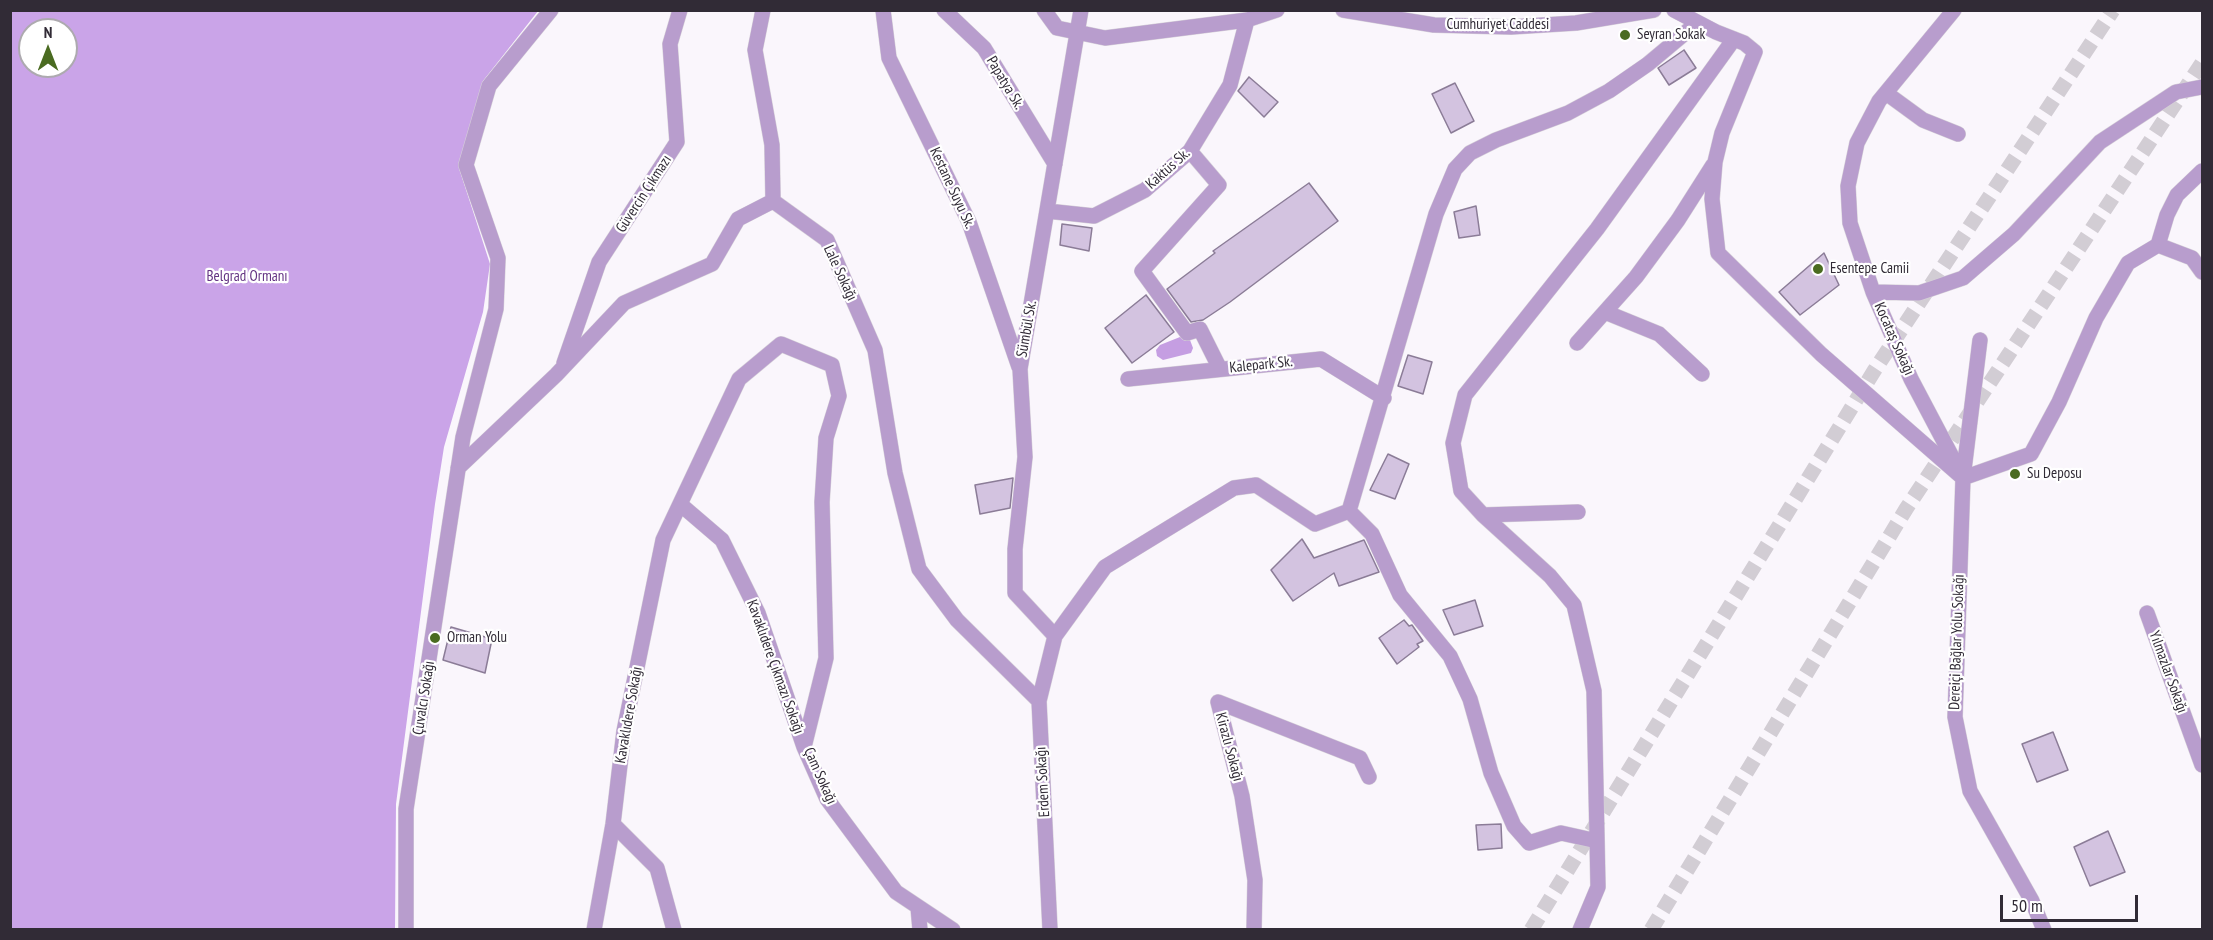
<!DOCTYPE html>
<meta charset="utf-8">
<style>
body{margin:0}
#map{position:relative;width:2213px;height:940px;overflow:hidden;background:#faf6fc;font-family:"PT Sans Narrow",sans-serif}
canvas{display:block}
.frame{position:absolute;inset:0;border:12px solid #312b36;pointer-events:none}
.north{position:absolute;left:18px;top:18px;width:60px;height:60px;box-sizing:border-box;background:#fff;border:2px solid #adaaaf;border-radius:50%;rotate:0deg;font-size:16px;font-weight:700;line-height:24px;text-align:center;color:#312b36}
.north::after{content:'';display:block;margin:auto;width:21px;height:27px;background:#4a6b21;clip-path:polygon(50% 0,100% 100%,50% 72%,0 100%)}
.scale{position:absolute;left:2000px;top:895px;width:138px;height:27px;box-sizing:border-box;border:3px solid #312b36;border-top:0;padding-left:8px;font-size:18px;line-height:21px;white-space:nowrap;color:#312b36;-webkit-text-stroke:4px #fff;paint-order:stroke}
</style>
<div id="map">
<canvas width="2213" height="940"></canvas>
<div class="frame"></div>
<div class="north">N</div>
<div class="scale">50 m</div>
</div>
<script>
const ctx = document.querySelector('canvas').getContext('2d');
ctx.lineJoin = 'round';
function fill(path, color) { ctx.fillStyle = color; ctx.fill(path, 'evenodd'); }
const poly = rows => new Path2D(rows.map(r => 'M' + r).join(''));
function stroke(path, color, width, dash) { ctx.strokeStyle = color; ctx.lineWidth = width; ctx.lineCap = dash ? 'butt' : 'round'; ctx.setLineDash(dash || []); ctx.stroke(path); }
function write(font, color, halo, rows, align = 'center') {
  ctx.font = font + ' "PT Sans Narrow",sans-serif'; ctx.lineWidth = 4.5; ctx.setLineDash([]); ctx.textBaseline = 'middle'; ctx.strokeStyle = halo; ctx.fillStyle = color; for (const [text, x, y, turn = 0] of rows) {
    ctx.save(); ctx.translate(x, y); ctx.rotate((+turn || 0) * Math.PI / 180); ctx.textAlign = isNaN(turn) ? turn : align; if (halo) ctx.strokeText(text, 0, 0); ctx.fillText(text, 0, 0); ctx.restore();
  }
}
fill(poly([
 [10,11,538,11,483,81,459,168,490,264,483,312,444,447,435,504,396,804,395,929,11,929],
 [30,30,66,30,66,66,30,66]
]), '#caa4e8');
fill(poly([
 [1180,337,1190,340,1193,348,1191,353,1163,360,1157,356,1156,350,1160,345]
]), '#c59ee2');
const building = poly([
 [1684,50,1696,68,1669,85,1658,68,1684,50],
 [1249,77,1278,102,1264,117,1238,91,1249,77],
 [1455,83,1474,121,1451,133,1432,94,1455,83],
 [1309,183,1338,221,1230,302,1203,320,1191,322,1167,289,1215,253,1213,251,1309,183],
 [1476,206,1480,235,1459,238,1454,212,1476,206],
 [1062,224,1092,228,1089,251,1060,245,1062,224],
 [1824,253,1839,285,1800,315,1779,292,1824,253],
 [1146,295,1174,332,1132,363,1105,328,1146,295],
 [1408,355,1432,362,1423,394,1398,386,1408,355],
 [1388,454,1409,464,1395,499,1370,490,1388,454],
 [1013,478,1010,508,980,514,975,485,1013,478],
 [1302,539,1314,558,1364,540,1379,572,1339,586,1334,573,1293,601,1271,570,1302,539],
 [1475,600,1483,626,1454,635,1443,610,1475,600],
 [1404,620,1409,626,1412,625,1423,641,1417,644,1419,647,1397,664,1379,638,1404,620],
 [451,627,492,639,485,673,443,660,451,627],
 [2053,732,2068,770,2037,782,2022,744,2053,732],
 [1501,824,1502,848,1478,850,1476,825,1501,824],
 [2108,831,2125,872,2090,886,2074,847,2108,831]
]);
fill(building, '#d3c3e0');
stroke(building, '#8b7c97', 1.5);
stroke(poly([
 [1531,930,1874,371,2113,10],
 [1651,930,1906,509,2202,63]
]), '#d2cdd4', 15, [15, 8]);
const minor = poly([
 [763,10,755,50,772,145,773,201],
 [883,10,889,58,969,222,1019,367],
 [944,10,984,48,1055,164],
 [1044,10,1057,28,1105,38,1247,20,1277,10],
 [1343,10,1434,25,1511,27,1576,23,1654,10],
 [1674,10,1716,32,1744,43,1755,52,1722,133,1715,162,1712,199,1718,253,1821,354,1963,478],
 [1954,10,1879,101,1857,143,1848,186,1850,223,1873,292,1911,379,1959,470],
 [1886,93,1923,120,1958,134],
 [1190,151,1219,185,1142,271,1187,333,1200,329,1220,369],
 [1047,211,1094,216,1145,190,1190,151,1230,85,1247,20],
 [2158,245,2167,215,2177,195,2202,171],
 [1873,292,1919,293,1963,278,2014,234,2100,142,2176,92,2202,87],
 [1605,312,1659,334,1702,374],
 [1980,340,1963,478,1955,717,1970,791,2032,901,2044,930],
 [1577,343,1636,277,1678,220,1713,165],
 [564,363,599,262,677,142,670,44,680,10],
 [1128,379,1321,359,1384,398],
 [458,468,556,375,624,303,712,264,738,219,773,201,827,240,875,350,895,473,919,569,957,620,1039,701],
 [1963,478,2031,454,2059,402,2096,318,2128,263,2158,245,2192,258,2202,272],
 [680,504,722,540,758,613,804,747],
 [1349,511,1372,534,1400,595,1450,656,1470,699,1491,773,1514,826,1529,843,1561,833,1597,841],
 [1483,515,1578,512],
 [2147,613,2202,765],
 [1055,636,1015,593,1015,549,1025,457,1020,369,1081,10],
 [613,824,657,868,674,930],
 [918,907,920,930],
 [406,930,406,809,463,437,496,309,498,258,466,165,489,86,551,10],
 [594,930,613,824,624,731,663,540,739,379,781,344,832,365,839,396,826,438,822,502,826,658,804,747,827,799,896,892,953,930],
 [1050,930,1039,701,1055,636,1105,567,1234,488,1256,485,1315,524,1349,511,1436,214,1455,169,1470,153,1496,140,1568,113,1609,91,1648,64,1697,23],
 [1254,930,1255,880,1242,796,1218,702,1360,758,1369,777],
 [1580,930,1598,887,1594,691,1574,605,1550,576,1483,515,1461,491,1453,443,1465,395,1597,229,1734,39]
]);
stroke(minor, '#d6d1d8', 16);
stroke(minor, '#b89dcd', 15);
for (const [x, y, r, color] of [
 [1625,35,6,"#4a6b21"],
 [1818,269,6,"#4a6b21"],
 [2015,474,6,"#4a6b21"],
 [435,638,6,"#4a6b21"]
]) { const dot = new Path2D(); dot.arc(x, y, r, 0, 2 * Math.PI); ctx.fillStyle = color; ctx.fill(dot); stroke(dot, '#fff', 2); }
write('15px', '#312b36', '#fff', [
 ["Cumhuriyet Caddesi",1498,25],
 ["Papatya Sk.",1005,83,59],
 ["Kaktüs Sk.",1168,169,-42],
 ["Kestane Suyu Sk.",952,188,65],
 ["Güvercin Çıkmazı",644,194,-57],
 ["Lale Sokağı",840,273,65],
 ["Sümbül Sk.",1027,329,-80],
 ["Kocataş Sokağı",1894,339,66],
 ["Kalepark Sk.",1261,365,-6],
 ["Dereiçi Bağlar Yolu Sokağı",1957,642,-88],
 ["Kavaklıdere Çıkmazı Sokağı",775,667,70],
 ["Yılmazlar Sokağı",2168,672,70],
 ["Çuvalcı Sokağı",424,698,-81],
 ["Kavaklıdere Sokağı",629,715,-80],
 ["Kirazlı Sokağı",1229,747,75],
 ["Çam Sokağı",820,776,66],
 ["Erdem Sokağı",1043,782,-93]
]);
write('15px', '#312b36', '#fff', [
 ["Seyran Sokak",1637,35],
 ["Esentepe Camii",1830,269],
 ["Su Deposu",2027,474],
 ["Orman Yolu",447,638]
], 'left');
write('15px', '#643483', '#fff', [
 ["Belgrad Ormanı",247,277]
]);
</script>
